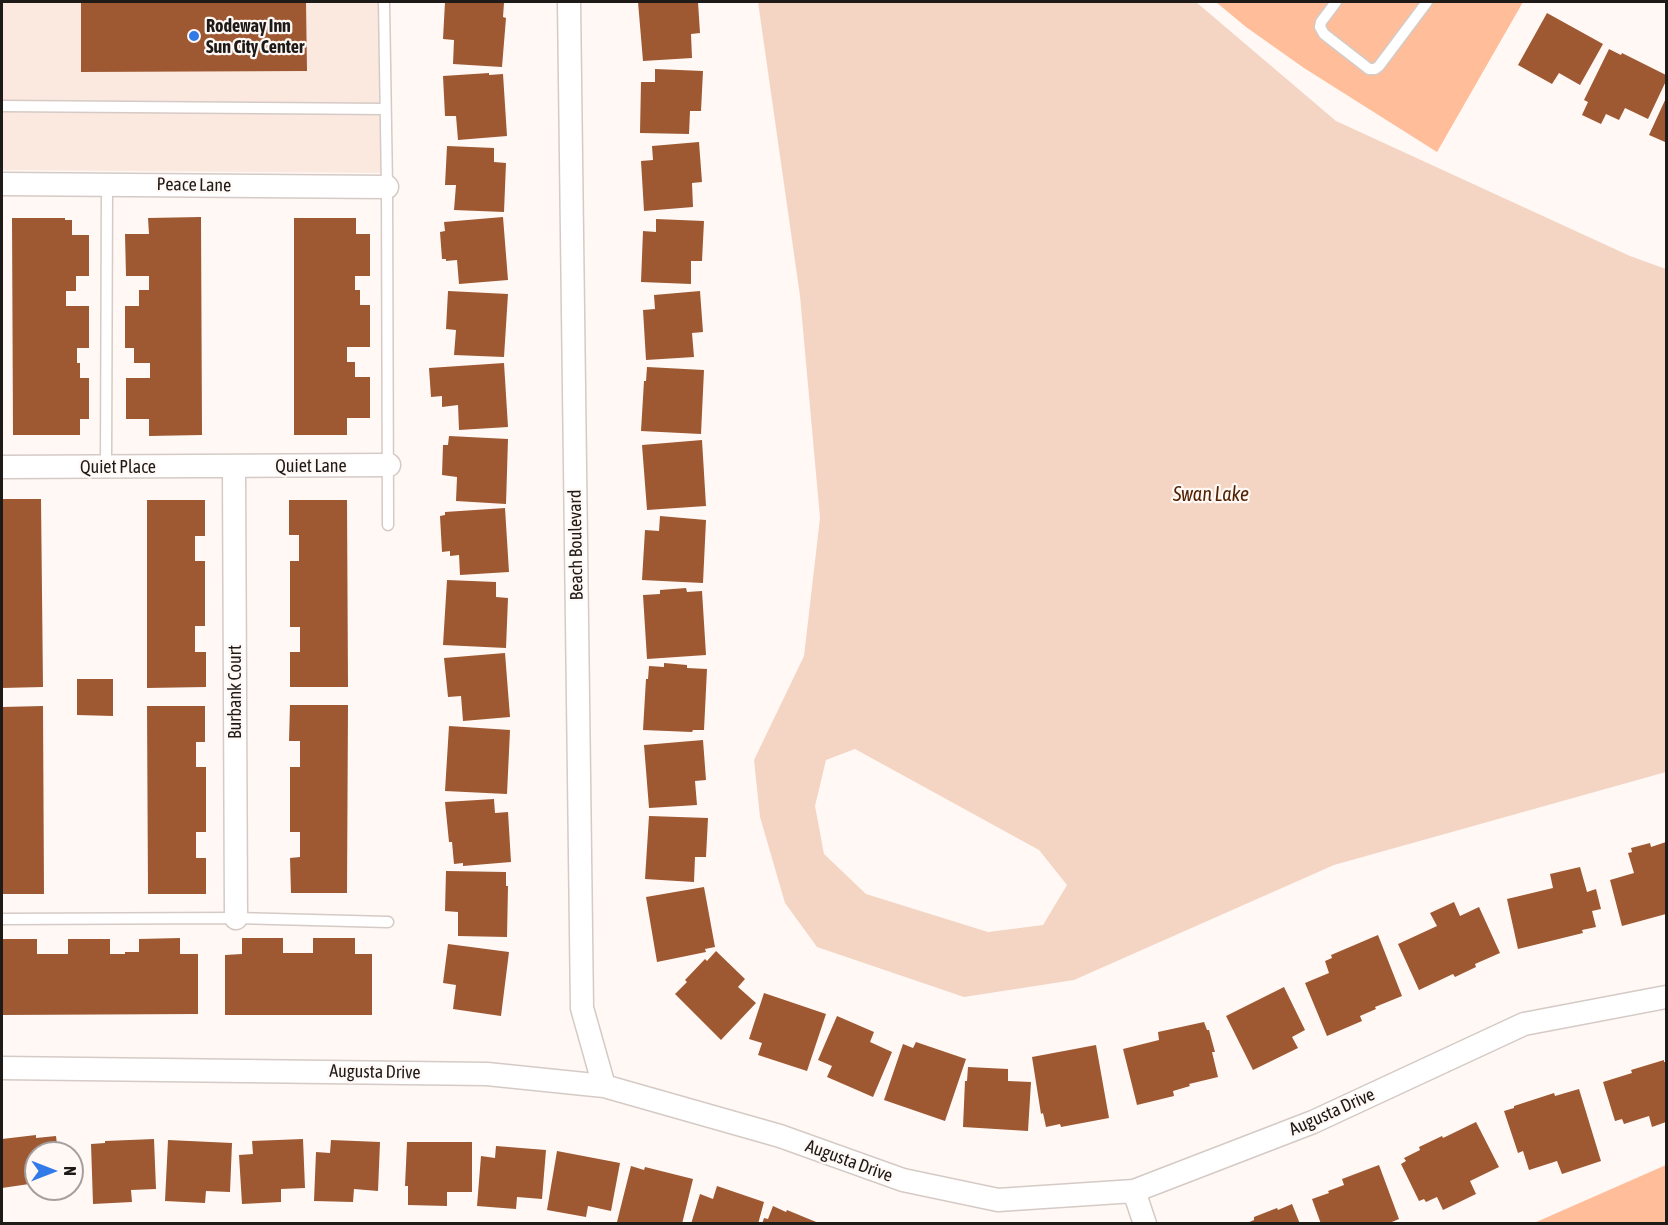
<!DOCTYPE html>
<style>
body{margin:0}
#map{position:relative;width:1668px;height:1225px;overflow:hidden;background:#fff8f5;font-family:"Asap Condensed",sans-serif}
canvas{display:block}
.frame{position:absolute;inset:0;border:3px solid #1e1a18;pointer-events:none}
.north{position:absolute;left:24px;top:1141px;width:60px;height:60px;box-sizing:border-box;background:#fff8f5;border:2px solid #a59f9d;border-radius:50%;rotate:90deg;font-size:16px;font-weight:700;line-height:24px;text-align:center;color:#1e1a18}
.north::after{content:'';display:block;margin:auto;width:21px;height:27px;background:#327ae7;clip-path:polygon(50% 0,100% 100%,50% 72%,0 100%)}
</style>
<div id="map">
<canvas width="1668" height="1225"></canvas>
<div class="frame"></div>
<div class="north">N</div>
</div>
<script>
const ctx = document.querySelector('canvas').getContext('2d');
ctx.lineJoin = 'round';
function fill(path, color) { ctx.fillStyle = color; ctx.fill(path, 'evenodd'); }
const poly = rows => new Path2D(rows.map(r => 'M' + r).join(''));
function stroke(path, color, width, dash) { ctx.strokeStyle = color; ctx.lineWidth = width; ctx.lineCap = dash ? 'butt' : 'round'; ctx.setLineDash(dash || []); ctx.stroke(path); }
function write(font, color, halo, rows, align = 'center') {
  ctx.font = font + ' "Asap Condensed",sans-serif'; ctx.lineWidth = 4.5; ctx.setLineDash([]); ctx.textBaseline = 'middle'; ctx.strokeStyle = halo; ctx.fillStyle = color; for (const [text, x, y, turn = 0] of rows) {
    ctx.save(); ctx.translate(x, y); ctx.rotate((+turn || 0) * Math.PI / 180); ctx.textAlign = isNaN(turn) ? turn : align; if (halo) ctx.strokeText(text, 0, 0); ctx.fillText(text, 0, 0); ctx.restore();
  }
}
fill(poly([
 [2,2,383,2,384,173,2,170]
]), '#fbe9df');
fill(poly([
 [1216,2,1523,2,1437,152,1304,68,1246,27],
 [1666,1165,1666,1223,1534,1223]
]), '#ffbd99');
fill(poly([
 [758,2,1196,2,1336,121,1630,256,1666,269,1666,772,1334,865,1074,980,964,997,817,947,785,903,760,817,754,760,804,656,820,518,800,296],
 [855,749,1039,850,1067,885,1043,925,988,932,866,894,824,854,815,806,826,760]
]), '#f4d5c4');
fill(poly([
 [81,2,306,2,307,71,81,72],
 [445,2,504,3,503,17,506,18,502,67,453,64,454,40,443,39],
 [638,2,698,2,700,33,691,34,692,58,643,61],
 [1547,13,1603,44,1580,85,1559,73,1552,84,1518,65],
 [1609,49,1621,55,1622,53,1666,75,1666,81,1648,119,1625,108,1619,120,1606,114,1601,124,1582,115,1588,102,1584,100],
 [655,69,703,71,701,111,690,111,689,134,640,133,641,82,655,82],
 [489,73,489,75,503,74,507,136,458,140,456,116,445,116,443,76],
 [1666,98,1666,140,1665,142,1649,135],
 [699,142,702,182,692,183,693,207,644,211,641,161,653,160,652,146],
 [447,146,494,148,494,162,506,163,504,212,454,210,456,185,445,185],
 [201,217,202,435,149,436,149,419,126,419,126,378,150,378,150,363,134,363,134,348,125,348,125,306,139,306,139,290,149,290,149,276,126,276,125,234,149,234,148,218],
 [503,217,508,280,459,284,457,260,446,261,446,259,442,259,440,232,445,231,444,222],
 [12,218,65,218,65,220,72,220,72,235,89,235,89,276,76,276,76,291,66,291,66,306,89,306,89,348,77,348,77,363,80,363,80,378,89,378,89,419,80,419,80,435,13,435],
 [294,218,356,218,356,234,370,234,370,276,355,276,355,290,360,290,360,305,370,305,370,347,347,347,347,362,355,362,355,377,370,377,370,418,347,418,347,435,294,435],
 [656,219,704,221,702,261,691,261,691,284,641,282,643,231,656,232],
 [448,291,508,294,504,357,454,355,456,330,446,329],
 [700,291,703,332,692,333,694,357,646,360,643,310,655,309,654,295],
 [504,363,508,427,459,430,458,405,442,407,442,396,431,397,429,368],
 [647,367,704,370,701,434,641,431,644,381,646,381],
 [449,436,508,439,506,504,456,501,457,477,442,475,443,445,448,445],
 [702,440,706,506,647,510,642,445],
 [2,499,41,499,43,687,2,688],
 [147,500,205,500,205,536,195,536,195,561,205,561,205,626,195,626,195,652,206,652,206,687,147,688],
 [289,500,347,500,348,687,290,687,290,652,300,652,300,627,290,627,290,561,299,561,299,535,289,535],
 [505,508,509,572,460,575,459,555,450,556,450,551,442,552,440,516,445,515,445,512],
 [660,516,706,520,703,583,642,580,645,530,659,531],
 [447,580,496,582,496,597,508,598,506,648,443,645],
 [686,588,687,592,702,591,706,655,647,659,643,595,660,594,660,590],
 [505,653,510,717,463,721,461,696,448,697,444,658],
 [664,663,687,665,687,668,707,669,704,730,693,730,692,732,643,730,646,679,648,679,649,666,664,667],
 [77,679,113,679,113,716,77,715],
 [290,705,348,705,347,893,291,893,290,858,300,857,300,832,290,832,290,767,300,767,300,741,289,741],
 [43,706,44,894,2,894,2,707],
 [147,706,205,706,205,742,196,742,196,767,206,767,206,832,196,832,196,858,206,858,206,894,148,894],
 [449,726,510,730,507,794,445,791],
 [703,740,706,780,695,781,697,805,649,808,644,745],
 [494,799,495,813,508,812,511,862,463,866,463,863,454,864,452,842,449,842,445,802],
 [649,816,708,818,706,857,695,857,694,882,645,879],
 [1666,842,1666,914,1622,926,1610,880,1634,873,1628,853,1632,852,1631,848,1650,843,1651,847],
 [1580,867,1587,892,1596,889,1601,909,1592,911,1596,927,1582,930,1583,933,1518,949,1507,899,1553,888,1550,874],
 [446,871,506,872,506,886,508,886,507,937,458,936,458,912,445,911],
 [704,887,715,947,705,949,706,952,657,962,646,897],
 [1454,902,1460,916,1479,907,1500,953,1475,964,1476,967,1455,977,1453,974,1419,990,1398,944,1437,926,1430,913],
 [1378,935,1402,996,1375,1007,1376,1009,1360,1016,1362,1021,1327,1036,1305,983,1329,973,1325,961,1332,958,1331,955],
 [180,938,180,954,198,954,198,1014,2,1015,2,939,37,939,37,954,68,954,68,939,110,939,110,954,125,954,125,952,139,952,139,939],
 [242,938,283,938,283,953,313,953,313,938,355,938,355,954,372,954,372,1015,225,1015,225,955,242,954],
 [448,944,509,952,501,1016,453,1009,456,985,443,983],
 [716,951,745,979,738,987,756,1003,721,1040,675,994,687,982,685,980,705,959,707,961],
 [1284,987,1305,1030,1292,1037,1298,1048,1253,1070,1226,1016],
 [764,993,826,1014,807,1071,758,1055,762,1043,749,1039],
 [837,1016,874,1032,870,1042,892,1052,873,1097,827,1077,832,1066,818,1060],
 [1204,1022,1207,1030,1209,1030,1215,1052,1212,1052,1218,1077,1189,1084,1190,1086,1173,1091,1174,1096,1137,1105,1123,1049,1159,1040,1158,1032],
 [916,1042,966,1059,945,1121,884,1100,903,1044,913,1048],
 [1096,1045,1109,1118,1061,1127,1060,1124,1046,1127,1043,1113,1041,1114,1032,1057],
 [1664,1060,1664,1062,1666,1062,1666,1122,1652,1127,1649,1116,1624,1124,1622,1119,1615,1121,1603,1082,1632,1073,1631,1070],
 [968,1067,1008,1069,1008,1081,1031,1082,1028,1131,963,1127,965,1081,967,1081],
 [1579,1089,1601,1161,1562,1174,1557,1161,1529,1170,1523,1151,1518,1153,1504,1111,1514,1108,1514,1106,1554,1093,1555,1096],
 [1476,1122,1499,1167,1470,1181,1476,1194,1443,1210,1437,1197,1426,1202,1424,1199,1419,1201,1401,1164,1406,1161,1404,1158,1420,1150,1419,1147,1442,1136,1443,1138],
 [36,1135,36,1138,56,1136,58,1153,36,1153,36,1183,2,1188,2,1139],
 [154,1139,156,1189,131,1190,132,1202,93,1204,91,1144,105,1143,105,1141],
 [303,1139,305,1188,281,1189,281,1202,242,1204,239,1155,253,1154,252,1141],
 [168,1140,232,1143,230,1192,206,1191,205,1203,165,1201],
 [331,1140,380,1142,378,1191,354,1189,353,1202,314,1201,316,1152,330,1153],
 [407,1142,472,1142,472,1192,447,1192,447,1206,408,1205,408,1186,405,1186],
 [496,1146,546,1150,542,1199,517,1197,516,1209,477,1206,481,1156,495,1158],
 [557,1151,620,1163,611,1211,588,1206,586,1217,547,1210],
 [1379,1165,1399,1219,1387,1224,1321,1224,1312,1199,1329,1193,1328,1191,1344,1185,1342,1179],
 [631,1166,644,1170,645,1167,693,1179,682,1224,657,1222,657,1224,623,1224,617,1222],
 [717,1186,764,1202,758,1224,691,1224,700,1194,713,1199],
 [1292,1204,1300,1224,1245,1224,1254,1220,1254,1217,1277,1208,1278,1210],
 [773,1206,786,1212,787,1210,821,1224,762,1224,764,1218,768,1219]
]), '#9e5932');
const service = poly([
 [384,2,387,187,388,525],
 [1336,2,1321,22,1320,27,1324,34,1369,69,1375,69,1379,66,1427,2],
 [2,106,385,109],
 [106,467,107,184],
 [2,919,236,918,388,922]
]);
const minor = poly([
 [569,2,582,1008,604,1086],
 [2,184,387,187],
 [2,467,389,465],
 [234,467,236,918],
 [2,1068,487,1074,604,1086,780,1136,903,1180,998,1200,1134,1191,1313,1122,1524,1024,1666,997],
 [1134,1191,1145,1224]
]);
stroke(service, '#d5cac5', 13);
stroke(minor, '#d5cac5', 25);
stroke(service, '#fff', 10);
stroke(minor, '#fff', 22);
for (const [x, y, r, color] of [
 [194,36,6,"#327ae7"]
]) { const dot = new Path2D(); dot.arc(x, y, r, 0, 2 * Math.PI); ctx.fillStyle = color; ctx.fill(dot); stroke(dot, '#fff8f5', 2); }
write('bold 18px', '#1e1a18', '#fff8f5', [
 ["Rodeway Inn",206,26],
 ["Sun City Center",206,47]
], 'left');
write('18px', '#1e1a18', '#fff8f5', [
 ["Peace Lane",194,185,1],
 ["Quiet Lane",311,466],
 ["Quiet Place",118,467],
 ["Beach Boulevard",576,545,-91],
 ["Burbank Court",235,692,-90],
 ["Augusta Drive",375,1072,1],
 ["Augusta Drive",1332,1112,-24],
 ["Augusta Drive",849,1161,20]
]);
write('italic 20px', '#512203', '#fff8f5', [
 ["Swan Lake",1211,495]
]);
</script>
